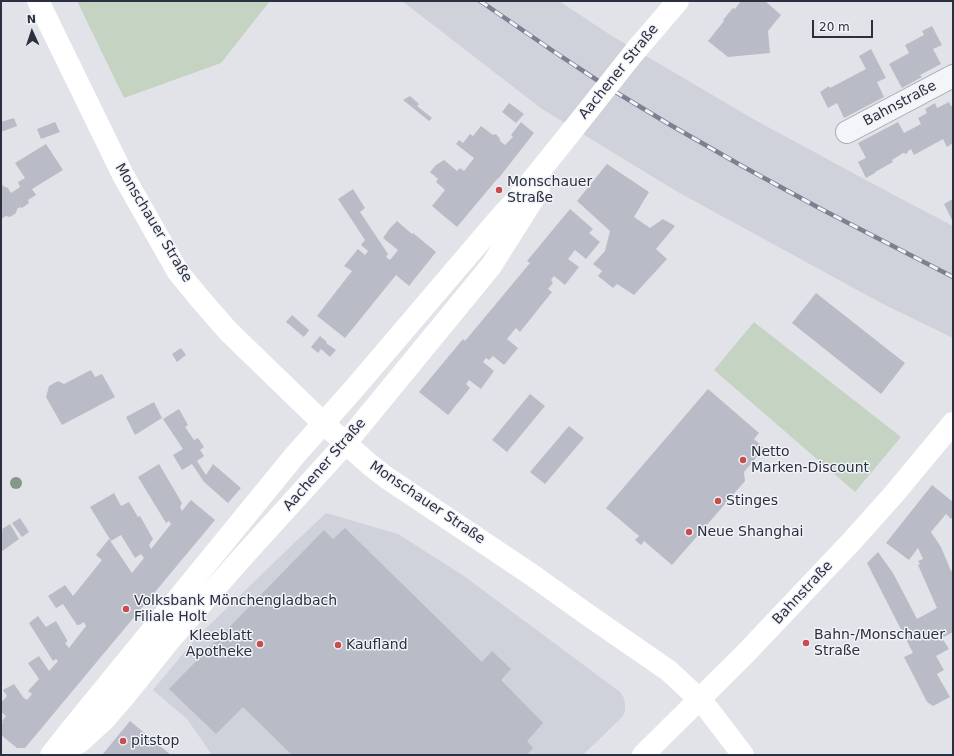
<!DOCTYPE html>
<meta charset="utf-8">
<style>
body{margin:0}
#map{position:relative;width:954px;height:756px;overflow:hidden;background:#e1e3e9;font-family:"DejaVu Sans",sans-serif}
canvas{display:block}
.frame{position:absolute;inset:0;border:2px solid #2a3040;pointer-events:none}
.north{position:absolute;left:12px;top:12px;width:40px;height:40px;-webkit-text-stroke:3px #f1f3f7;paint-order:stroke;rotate:357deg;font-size:11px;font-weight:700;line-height:16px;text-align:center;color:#2a3040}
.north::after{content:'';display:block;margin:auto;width:14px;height:18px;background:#2a3040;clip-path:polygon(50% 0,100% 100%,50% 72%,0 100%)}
.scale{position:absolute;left:812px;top:20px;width:61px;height:18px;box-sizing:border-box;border:2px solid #2a3040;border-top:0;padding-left:5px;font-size:12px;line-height:14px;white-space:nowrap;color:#2a3040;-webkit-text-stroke:3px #f1f3f7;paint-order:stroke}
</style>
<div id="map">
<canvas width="954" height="756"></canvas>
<div class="frame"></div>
<div class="north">N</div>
<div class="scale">20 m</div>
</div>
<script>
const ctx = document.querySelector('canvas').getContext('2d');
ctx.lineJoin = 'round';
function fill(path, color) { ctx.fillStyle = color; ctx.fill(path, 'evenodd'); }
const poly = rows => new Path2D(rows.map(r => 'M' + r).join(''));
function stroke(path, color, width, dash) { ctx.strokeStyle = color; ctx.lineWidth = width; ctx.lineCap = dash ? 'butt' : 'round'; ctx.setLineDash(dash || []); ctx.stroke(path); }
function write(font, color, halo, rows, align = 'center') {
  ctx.font = font + ' "DejaVu Sans",sans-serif'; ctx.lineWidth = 3; ctx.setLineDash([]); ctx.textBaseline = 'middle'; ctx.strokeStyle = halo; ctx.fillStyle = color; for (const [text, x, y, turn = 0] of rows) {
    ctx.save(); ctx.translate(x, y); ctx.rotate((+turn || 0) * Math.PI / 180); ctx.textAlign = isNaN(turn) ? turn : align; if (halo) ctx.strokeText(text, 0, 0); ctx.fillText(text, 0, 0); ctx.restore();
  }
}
fill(poly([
 [402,1,559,1,612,36,755,120,890,193,953,226,953,338,881,303,676,191,542,109],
 [326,513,398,534,464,576,620,692,623,696,625,703,625,711,623,716,583,755,212,755,187,719,153,690,197,637,291,546]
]), '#cfd2db');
fill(poly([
 [77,1,270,1,221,63,124,98],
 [754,322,901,437,855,492,714,370]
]), '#c5d3c3');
fill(poly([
 [741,1,765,1,781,15,768,31,770,53,728,57,708,41,724,21,723,20,733,8,735,9],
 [932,26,942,45,933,49,941,64,920,75,922,77,902,88,889,64,909,53,905,45,924,35,922,31],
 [871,49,886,78,877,82,884,97,844,118,837,103,828,108,820,92,829,86,830,88,866,69,859,56],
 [410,96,419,104,417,106,432,118,429,121,403,100],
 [949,102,951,106,953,105,953,133,952,134,953,137,953,143,947,147,943,139,914,155,911,149,908,151,907,154,903,153,892,160,893,162,875,172,875,173,866,178,858,162,866,158,858,143,898,122,904,133,921,124,918,118,927,113,925,109,935,103,937,108],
 [509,103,524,114,516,123,502,112],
 [14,118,17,126,1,132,1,122],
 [55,122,60,132,41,139,37,129],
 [521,122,534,133,498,179,498,178,457,227,432,206,445,190,436,182,438,179,430,172,436,165,444,160,457,171,460,168,464,171,474,158,456,144,459,140,463,143,470,134,473,136,481,126,493,135,496,134,500,139,500,141,505,145,513,137,511,135],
 [46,144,63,170,32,189,36,195,28,200,29,203,22,208,20,207,17,209,16,213,10,217,6,216,1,219,1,182,3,186,8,188,11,193,20,187,18,182,25,178,15,163],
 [607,164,649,192,634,217,650,228,663,219,675,226,656,249,667,259,634,295,617,284,613,288,598,276,602,271,593,264,605,251,610,231,577,201],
 [353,189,365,208,360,212,388,254,386,257,390,260,398,250,383,238,390,228,397,221,412,234,413,233,436,252,409,286,396,275,345,338,317,316,352,271,344,266,358,249,365,255,368,251,361,245,365,240,338,199],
 [953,199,953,219,952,220,944,204],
 [570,209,593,229,589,233,600,242,586,259,575,250,568,259,579,267,565,285,554,276,551,280,553,283,548,289,552,292,520,332,516,328,507,339,518,348,504,365,493,356,489,360,486,358,483,362,494,371,481,389,469,380,466,384,470,388,448,415,419,392,463,339,465,341,530,263,527,261],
 [816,293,905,363,881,394,792,323],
 [292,315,309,330,304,337,286,322],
 [320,336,327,342,326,343,336,350,330,357,321,349,318,353,311,347],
 [181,348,186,355,177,362,172,354],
 [91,370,95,377,102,374,115,397,62,425,46,397,49,386,58,381,64,384],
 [708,389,759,433,754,439,764,448,744,472,745,481,672,565,644,541,641,545,635,540,639,536,606,508],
 [530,394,545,406,507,452,492,440],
 [154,402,162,418,135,435,126,417],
 [179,409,188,425,185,427,194,440,198,438,204,447,200,450,204,456,197,461,206,475,213,464,241,488,228,503,204,482,192,464,182,470,173,455,183,449,163,419],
 [569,426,584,438,545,484,530,472],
 [159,464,182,503,180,507,182,511,191,500,215,520,25,748,17,748,1,735,1,725,3,723,2,721,6,716,1,712,2,707,1,703,7,696,3,690,14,684,23,697,27,700,32,694,28,691,39,679,28,663,39,656,49,671,58,661,56,659,53,661,29,623,38,616,46,627,56,621,67,640,67,642,65,643,69,648,86,626,84,622,79,625,77,625,63,604,56,608,48,596,65,585,73,596,102,560,96,555,109,539,132,573,144,558,141,554,135,558,121,535,111,541,90,507,114,493,121,506,129,502,138,517,140,516,153,539,149,545,151,549,171,524,169,521,166,523,138,477],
 [932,485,953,502,953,517,951,519,946,514,931,532,941,547,951,571,953,570,953,632,942,638,949,649,936,656,944,670,937,674,950,697,933,706,927,702,904,657,913,653,867,563,878,552,893,573,917,619,937,608,918,565,920,564,918,561,923,559,918,548,909,560,886,543],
 [20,518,29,532,22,537,12,523],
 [10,524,19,539,1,552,1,532,3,531,2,529],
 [345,528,482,662,492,651,511,669,501,680,543,723,527,741,533,748,527,755,292,755,243,707,216,734,169,689,324,530,333,539],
 [130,721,171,755,102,755]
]), '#b9bcc6');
const street = poly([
 [847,132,953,76]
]);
stroke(street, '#a6aab3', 24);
stroke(street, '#f4f5f8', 22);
stroke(poly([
 [38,1,123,175,178,272,201,300,228,331,324,424,369,464,387,478,532,575,588,615,669,671,699,699,708,709,743,755],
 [636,50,678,1],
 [56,753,80,742,103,721,123,698,169,641,238,562,345,444,491,266,539,190],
 [51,755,69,732,296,454,353,390,498,220,518,198,571,132],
 [643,755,744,655,852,541,894,494,953,423]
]), '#fff', 22);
const rail = poly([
 [480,1,553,51,609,88,667,123,742,166,821,209,953,277]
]);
stroke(rail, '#7b8192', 4.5);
stroke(rail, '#f1f3f7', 3, [9]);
stroke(poly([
 [571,132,636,50]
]), '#fff', 22);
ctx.fillStyle = '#869888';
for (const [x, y] of [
 [16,483]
]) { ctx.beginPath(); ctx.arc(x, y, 6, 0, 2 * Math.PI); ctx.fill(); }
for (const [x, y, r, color] of [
 [499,190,4,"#c94c51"],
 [743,460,4,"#c94c51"],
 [718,501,4,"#c94c51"],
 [689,532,4,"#c94c51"],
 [126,609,4,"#c94c51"],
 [806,643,4,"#c94c51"],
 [260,644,4,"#c94c51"],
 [338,645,4,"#c94c51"],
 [123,741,4,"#c94c51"]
]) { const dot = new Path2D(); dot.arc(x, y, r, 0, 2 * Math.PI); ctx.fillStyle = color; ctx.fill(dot); stroke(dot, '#f1f3f7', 1.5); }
write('14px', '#2a3040', '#f1f3f7', [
 ["Aachener Straße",619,72,-51],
 ["Bahnstraße",900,104,-28],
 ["Monschauer Straße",153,223,59],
 ["Aachener Straße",325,465,-49],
 ["Monschauer Straße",427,503,34],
 ["Bahnstraße",803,593,-47]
]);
write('14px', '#2a3040', '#f1f3f7', [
 ["Monschauer",507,182],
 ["Straße",507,198],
 ["Netto",751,452],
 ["Marken-Discount",751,468],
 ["Stinges",726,501],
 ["Neue Shanghai",697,532],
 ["Volksbank Mönchengladbach",134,601],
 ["Filiale Holt",134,617],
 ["Bahn-/Monschauer",814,635],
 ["Straße",814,651],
 ["Kleeblatt",252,636,"right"],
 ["Apotheke",252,652,"right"],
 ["Kaufland",346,645],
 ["pitstop",131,741]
], 'left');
</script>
